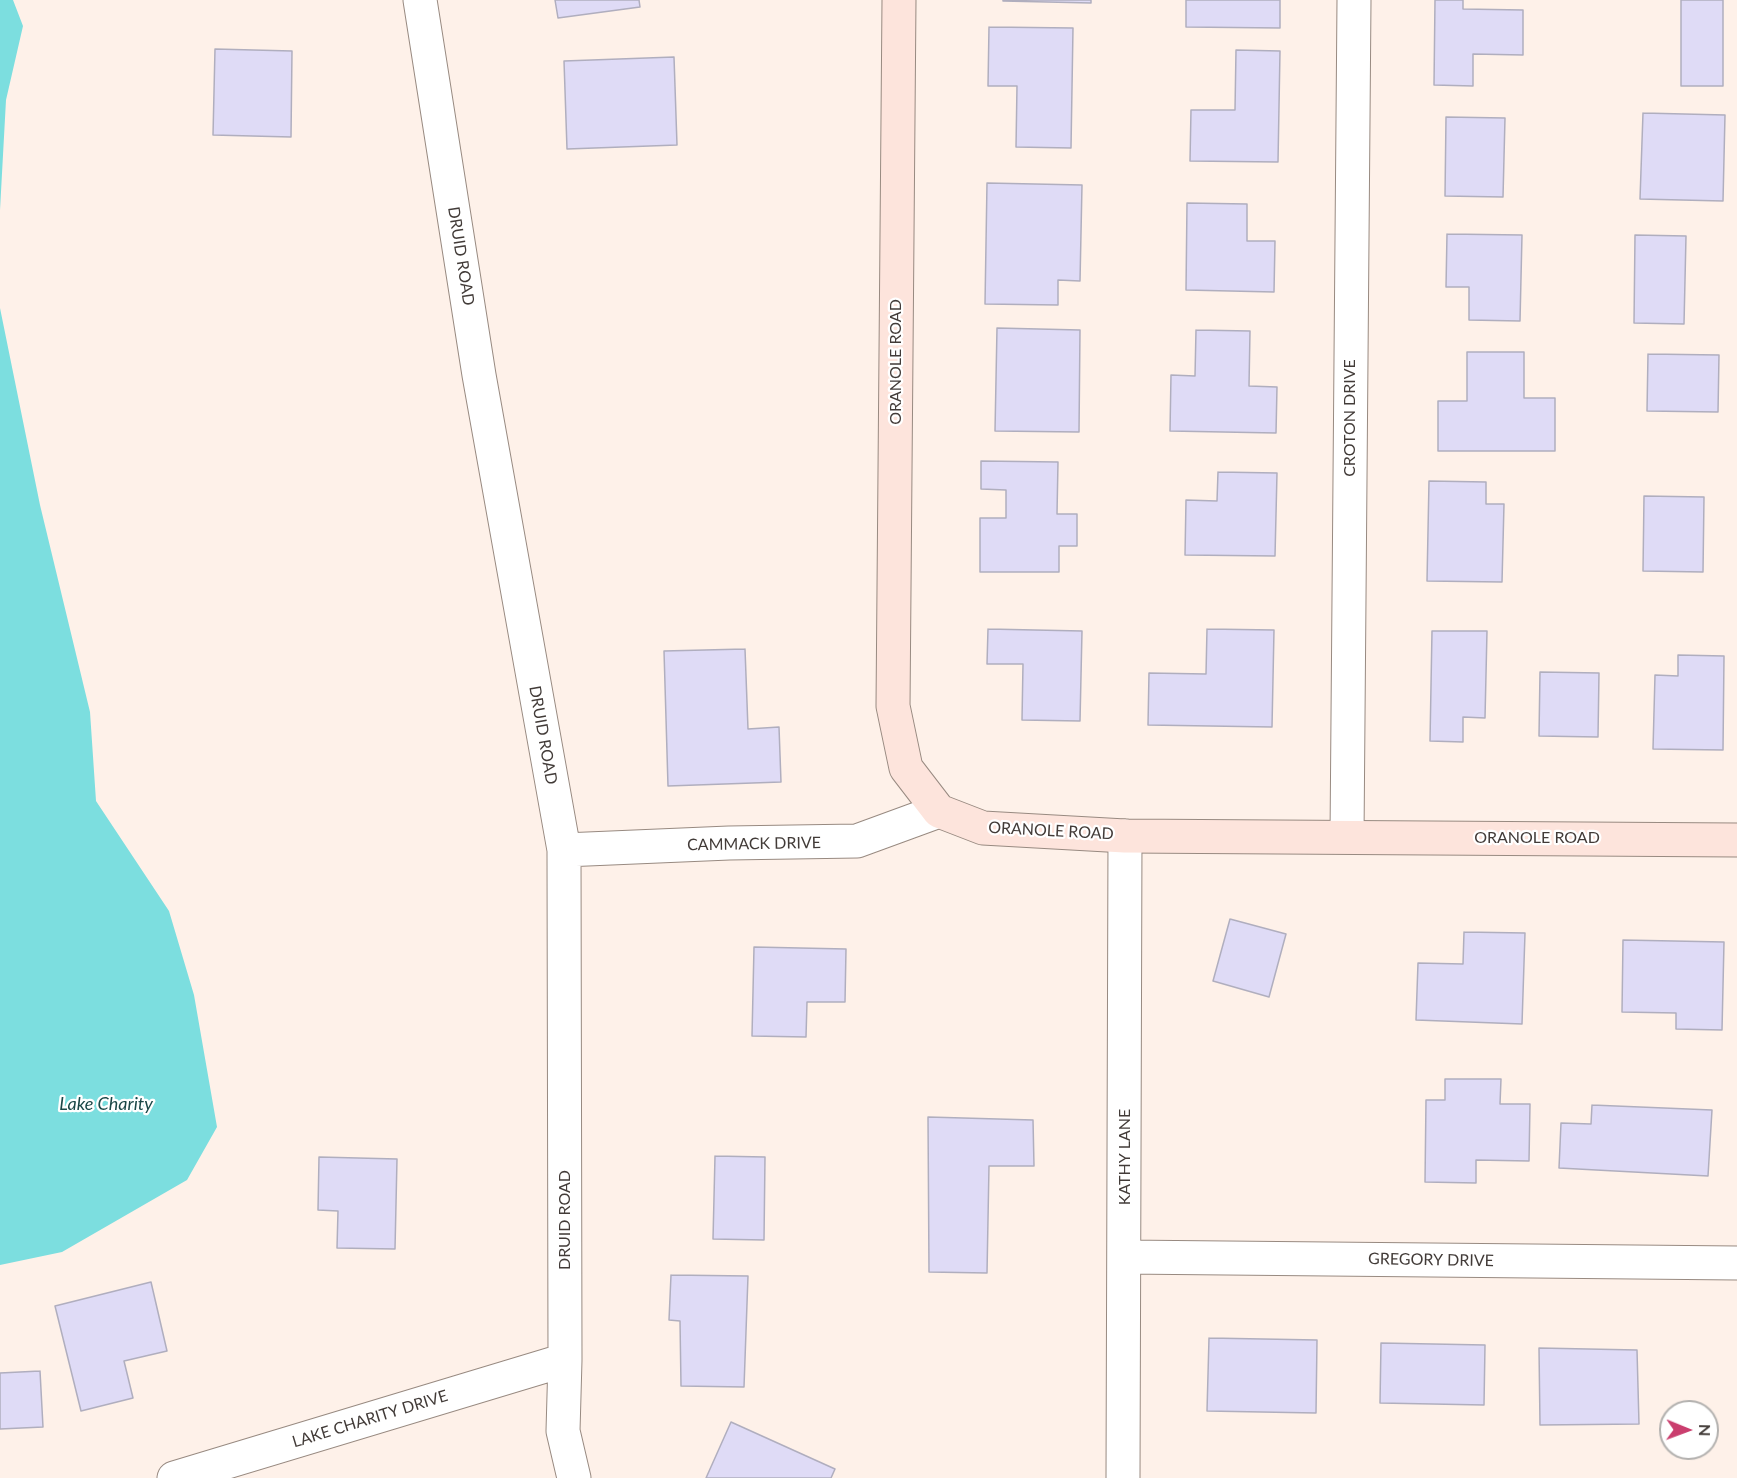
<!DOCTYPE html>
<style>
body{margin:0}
#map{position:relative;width:1737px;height:1478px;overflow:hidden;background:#fef1e9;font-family:Lato,sans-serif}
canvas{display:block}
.north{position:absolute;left:1659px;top:1400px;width:60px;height:60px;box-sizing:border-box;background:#fff;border:2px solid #b3b1af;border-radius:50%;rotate:91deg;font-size:16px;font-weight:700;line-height:24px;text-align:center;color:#423b38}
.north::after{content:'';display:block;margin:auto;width:21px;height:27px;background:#ca3e6e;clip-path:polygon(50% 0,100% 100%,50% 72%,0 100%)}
</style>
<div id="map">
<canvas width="1737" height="1478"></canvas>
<div class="north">N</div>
</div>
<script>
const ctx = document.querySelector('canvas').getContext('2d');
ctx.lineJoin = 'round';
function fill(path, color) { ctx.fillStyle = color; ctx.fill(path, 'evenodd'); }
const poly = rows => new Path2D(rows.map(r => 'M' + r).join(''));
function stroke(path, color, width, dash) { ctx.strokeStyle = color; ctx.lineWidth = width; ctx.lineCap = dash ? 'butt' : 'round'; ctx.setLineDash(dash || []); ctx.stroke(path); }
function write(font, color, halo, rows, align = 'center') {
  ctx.font = font + ' Lato,sans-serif'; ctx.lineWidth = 4.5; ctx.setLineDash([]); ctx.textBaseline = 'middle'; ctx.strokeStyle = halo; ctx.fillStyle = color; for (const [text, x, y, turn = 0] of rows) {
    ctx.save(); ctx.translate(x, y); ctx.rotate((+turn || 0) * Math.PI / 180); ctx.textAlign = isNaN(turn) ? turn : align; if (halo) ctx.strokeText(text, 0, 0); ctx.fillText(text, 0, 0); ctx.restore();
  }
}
fill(poly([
 [0,0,13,0,23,26,6,100,0,210],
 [0,308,40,505,90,712,96,801,169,911,194,995,217,1127,187,1180,62,1252,0,1265]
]), '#7cdedf');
const building = poly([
 [555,0,639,0,640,7,558,18,555,0],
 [1003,0,1091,0,1091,3,1003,1,1003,0],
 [1186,0,1280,0,1280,28,1186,27,1186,0],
 [1435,0,1463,0,1463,9,1523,10,1523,55,1473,54,1473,86,1434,85,1435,0],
 [1681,0,1723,0,1723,86,1681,86,1681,0],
 [989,27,1073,28,1071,148,1016,147,1017,86,988,86,989,27],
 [215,49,292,51,291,137,213,135,215,49],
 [1236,50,1280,51,1278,162,1190,161,1191,110,1235,110,1236,50],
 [674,57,677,145,567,149,564,61,674,57],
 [1643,113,1725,115,1723,201,1640,199,1643,113],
 [1446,117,1505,118,1503,197,1445,196,1446,117],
 [987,183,1082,185,1080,281,1058,280,1058,305,985,304,987,183],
 [1187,203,1247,204,1247,241,1275,241,1274,292,1186,290,1187,203],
 [1447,234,1522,235,1520,321,1469,320,1469,287,1446,287,1447,234],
 [1635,235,1686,236,1684,324,1634,323,1635,235],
 [997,328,1080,330,1079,432,995,431,997,328],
 [1196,330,1250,331,1249,386,1277,387,1276,433,1170,431,1171,375,1195,376,1196,330],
 [1467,352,1524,352,1524,398,1555,398,1555,451,1438,451,1438,401,1467,401,1467,352],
 [1648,354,1719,355,1718,412,1647,411,1648,354],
 [981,461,1058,462,1057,514,1077,514,1077,546,1059,546,1059,572,980,572,980,518,1006,518,1006,490,981,489,981,461],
 [1218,472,1277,473,1275,556,1185,555,1186,500,1217,501,1218,472],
 [1429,481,1486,482,1486,504,1504,504,1502,582,1427,581,1429,481],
 [1644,496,1704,497,1703,572,1643,571,1644,496],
 [988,629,1082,631,1080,721,1022,720,1023,664,987,664,988,629],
 [1207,629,1274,630,1272,727,1148,725,1149,673,1206,674,1207,629],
 [1432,631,1487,631,1485,718,1463,717,1463,742,1430,741,1432,631],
 [745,649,748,729,779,727,781,782,668,786,664,651,745,649],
 [1678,655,1724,656,1723,750,1653,749,1655,675,1678,676,1678,655],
 [1540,672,1599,673,1598,737,1539,736,1540,672],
 [1230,919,1286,934,1269,997,1213,981,1230,919],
 [1464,932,1525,933,1522,1024,1416,1020,1418,963,1463,964,1464,932],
 [1623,940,1724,942,1722,1030,1676,1029,1676,1013,1622,1012,1623,940],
 [754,947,846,949,845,1002,807,1002,806,1037,752,1036,754,947],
 [1445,1079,1501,1079,1500,1104,1530,1104,1529,1161,1476,1160,1476,1183,1425,1182,1426,1100,1445,1100,1445,1079],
 [1592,1105,1712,1110,1708,1176,1559,1168,1561,1123,1591,1124,1592,1105],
 [928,1117,1033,1120,1034,1166,989,1166,987,1273,929,1272,928,1117],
 [715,1156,765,1157,764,1240,713,1239,715,1156],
 [319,1157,397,1159,395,1249,337,1248,338,1211,318,1210,319,1157],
 [671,1275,748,1276,744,1387,681,1386,680,1321,669,1320,671,1275],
 [151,1282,167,1351,124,1361,133,1398,81,1411,55,1306,151,1282],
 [1209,1338,1317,1340,1316,1413,1207,1411,1209,1338],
 [1381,1343,1485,1345,1484,1405,1380,1403,1381,1343],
 [1539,1348,1637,1350,1639,1424,1540,1425,1539,1348],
 [40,1371,43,1427,0,1429,0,1373,40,1371],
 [731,1422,835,1469,831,1478,706,1478,731,1422]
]);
fill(building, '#dfdbf6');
stroke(building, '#b0aebe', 1.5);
const street = poly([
 [420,0,479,375,564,850,565,1360,563,1431,574,1478],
 [1347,836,1354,0],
 [564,850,729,843,857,841,939,811],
 [1124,1257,1737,1263],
 [174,1478,565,1360],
 [1123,1478,1125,836]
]);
const secondary = poly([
 [899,0,893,706,906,768,939,811,983,828,1125,836,1737,840]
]);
stroke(street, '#988a81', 35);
stroke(secondary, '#988a81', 35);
stroke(street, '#fff', 33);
stroke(secondary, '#fde4dc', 33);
write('16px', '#423b38', '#fff', [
 ["DRUID ROAD",461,256,81],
 ["ORANOLE ROAD",896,362,-90],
 ["CROTON DRIVE",1350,418,-90],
 ["DRUID ROAD",543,735,80],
 ["ORANOLE ROAD",1051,831,3],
 ["ORANOLE ROAD",1537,838],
 ["CAMMACK DRIVE",754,844,-1],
 ["KATHY LANE",1125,1157,-90],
 ["DRUID ROAD",565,1220,-90],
 ["GREGORY DRIVE",1431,1260,1],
 ["LAKE CHARITY DRIVE",370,1419,-17]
]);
write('italic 18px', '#1b4848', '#fff', [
 ["Lake Charity",106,1104]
]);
</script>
